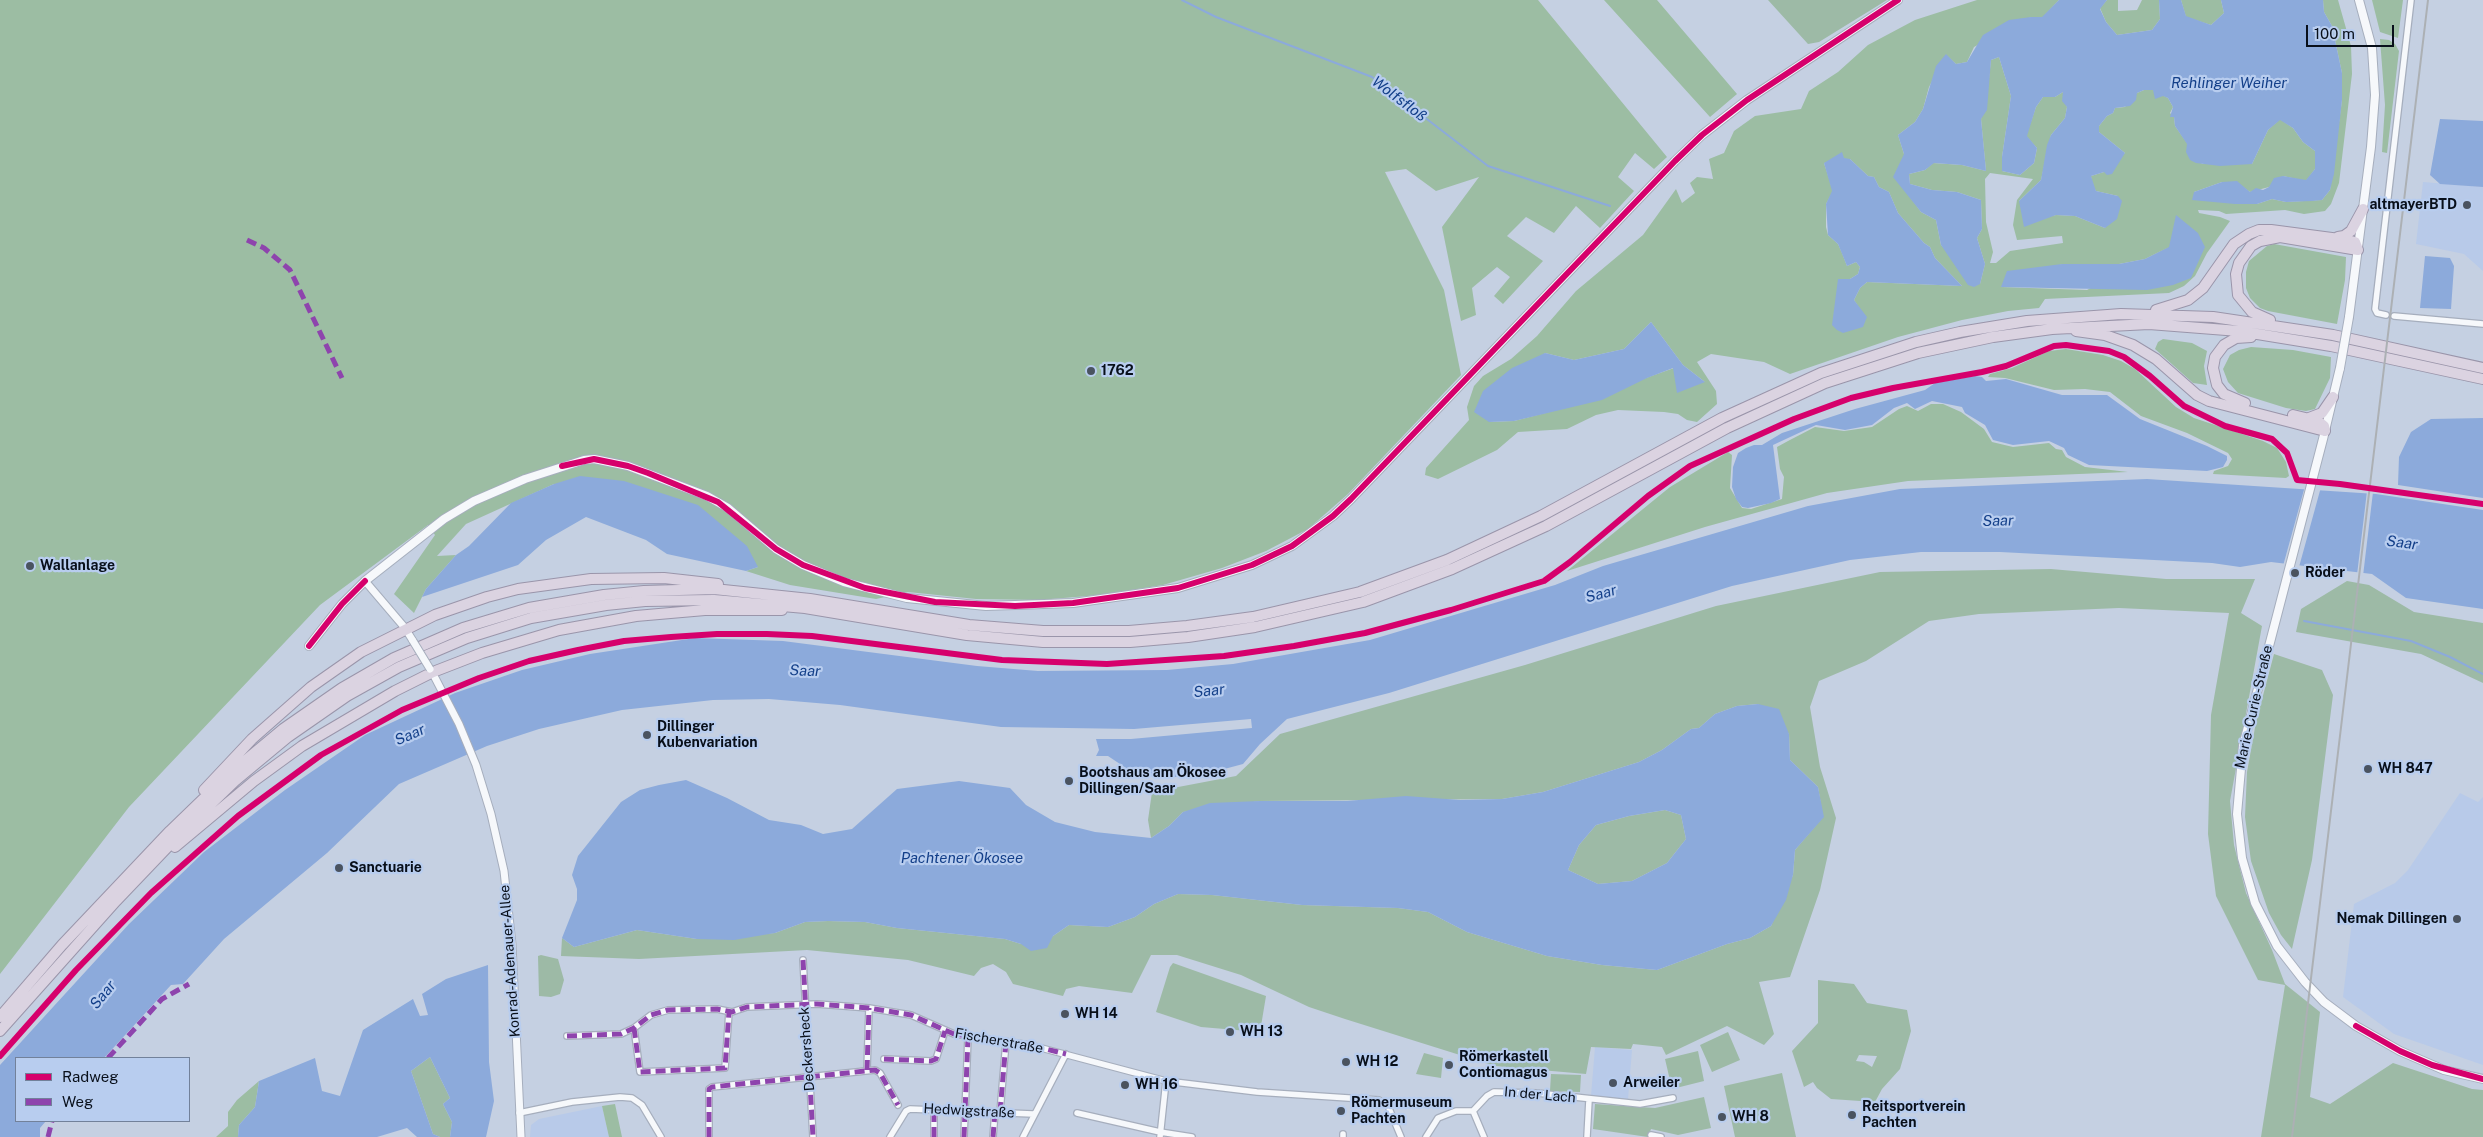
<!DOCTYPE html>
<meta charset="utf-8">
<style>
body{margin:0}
#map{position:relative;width:2483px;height:1137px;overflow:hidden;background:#c5d0e2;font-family:"Public Sans",sans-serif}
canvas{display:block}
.legend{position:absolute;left:15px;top:1057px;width:175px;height:65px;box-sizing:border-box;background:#b8cdef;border:1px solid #72819a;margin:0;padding:6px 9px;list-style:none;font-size:15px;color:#080f1a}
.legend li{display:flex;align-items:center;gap:10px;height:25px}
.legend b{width:25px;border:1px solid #72819a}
.scale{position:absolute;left:2306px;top:25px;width:88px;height:22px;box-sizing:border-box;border:2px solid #080f1a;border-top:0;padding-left:6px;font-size:15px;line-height:18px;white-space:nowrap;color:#080f1a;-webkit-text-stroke:4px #b8cdef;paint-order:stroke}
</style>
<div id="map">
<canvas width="2483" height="1137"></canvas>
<ul class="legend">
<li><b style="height:6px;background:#d6006c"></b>Radweg</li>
<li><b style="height:6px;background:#8e44ad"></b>Weg</li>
</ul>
<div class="scale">100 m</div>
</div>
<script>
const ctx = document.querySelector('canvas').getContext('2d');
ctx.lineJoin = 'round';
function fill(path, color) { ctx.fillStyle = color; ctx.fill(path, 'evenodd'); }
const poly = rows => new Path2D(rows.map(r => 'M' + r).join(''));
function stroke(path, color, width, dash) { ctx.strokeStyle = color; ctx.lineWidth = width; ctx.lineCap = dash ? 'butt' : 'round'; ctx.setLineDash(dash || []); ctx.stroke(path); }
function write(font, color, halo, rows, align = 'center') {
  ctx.font = font + ' "Public Sans",sans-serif'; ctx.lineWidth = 4.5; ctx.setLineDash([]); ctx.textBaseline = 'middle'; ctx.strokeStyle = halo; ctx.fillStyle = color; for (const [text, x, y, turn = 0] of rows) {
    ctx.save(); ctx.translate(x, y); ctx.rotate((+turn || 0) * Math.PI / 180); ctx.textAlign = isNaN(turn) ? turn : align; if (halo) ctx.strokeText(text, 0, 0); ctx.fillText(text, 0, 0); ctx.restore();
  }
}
fill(poly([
 [2423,182,2483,187,2483,271,2464,254,2416,244],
 [2460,793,2478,802,2483,797,2483,1065,2394,1034,2343,997,2354,904,2395,883,2408,870],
 [1595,1047,1632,1050,1628,1099,1591,1096],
 [602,1106,609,1137,530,1137,531,1125,539,1119]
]), '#b8cae9');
fill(poly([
 [1768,0,1887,0,1819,42,1808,44],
 [2051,569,2166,579,2255,579,2241,613,2262,626,2230,801,2234,845,2246,893,2272,950,2285,984,2320,1012,2310,1097,2330,1104,2393,1063,2472,1089,2483,1090,2483,1137,2258,1137,2261,1137,2285,985,2258,980,2216,896,2208,834,2211,715,2229,613,2119,608,1979,614,1929,621,1866,661,1819,681,1810,707,1820,767,1836,818,1820,890,1790,977,1759,982,1774,1034,1764,1045,1727,1026,1666,1055,1662,1047,1633,1044,1631,1049,1591,1047,1586,1074,1495,1066,1345,1019,1309,1007,1241,975,1177,955,1151,955,1132,993,1079,986,1066,989,1063,996,1013,984,1006,972,993,964,981,968,974,976,908,960,807,950,639,959,561,956,562,938,574,947,637,930,697,939,775,933,805,922,828,921,865,922,897,928,1005,939,1021,944,1053,936,1069,925,1108,927,1135,917,1154,904,1178,894,1212,895,1302,905,1398,908,1428,912,1467,932,1547,956,1602,965,1657,970,1727,944,1750,938,1771,926,1793,875,1795,850,1823,817,1818,787,1790,760,1789,734,1758,704,1737,706,1715,714,1699,728,1691,729,1662,750,1639,762,1543,792,1502,799,1260,801,1183,812,1169,826,1151,838,1148,820,1152,792,1236,776,1280,734,1525,665,1716,606,1880,572],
 [2347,581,2369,585,2414,612,2483,623,2483,683,2421,654,2296,632,2301,609],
 [2274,654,2322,670,2333,695,2312,860,2292,949,2281,935,2269,913,2251,861,2245,817,2247,772,2256,722],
 [1665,810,1681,815,1686,839,1667,863,1632,881,1598,884,1568,870,1579,845,1596,825,1629,816],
 [541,955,558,959,564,980,560,994,551,997,539,996,538,956],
 [1173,963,1266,996,1260,1032,1201,1027,1156,1012,1170,967],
 [1818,980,1854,984,1867,1003,1907,1010,1911,1031,1900,1069,1882,1089,1875,1102,1831,1099,1817,1088,1813,1082,1804,1087,1792,1051,1818,1023],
 [1859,1055,1876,1056,1877,1056,1872,1067,1864,1062,1856,1061],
 [1728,1032,1740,1060,1712,1072,1700,1045],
 [1698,1051,1704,1081,1672,1089,1665,1059],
 [1424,1053,1443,1058,1441,1078,1416,1074],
 [430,1057,450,1098,443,1104,452,1122,450,1137,440,1137,433,1134,411,1071],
 [1782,1073,1796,1137,1735,1137,1724,1086],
 [1551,1074,1581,1075,1580,1092,1550,1091],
 [1704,1097,1711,1128,1678,1135,1651,1129,1648,1137,1593,1129,1595,1104,1655,1108]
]), '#9dbaa6');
fill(poly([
 [0,0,1538,0,1667,157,1654,169,1635,153,1618,177,1634,191,1600,228,1576,206,1554,233,1526,217,1507,236,1543,261,1503,304,1494,296,1510,277,1497,267,1472,288,1476,315,1461,321,1442,227,1479,177,1436,191,1406,169,1385,172,1444,290,1461,375,1348,494,1308,529,1266,551,1222,568,1163,585,1100,595,1039,600,976,599,908,592,876,599,790,585,746,571,758,567,554,484,466,524,437,556,456,555,426,589,414,613,394,594,435,535,428,525,320,605,129,807,0,974],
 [1604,0,1657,0,1737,94,1710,117],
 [1977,0,2059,0,2042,18,2031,17,1974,47,1967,62,1956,64,1946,55,1929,87,1923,109,1915,122,1898,135,1904,154,1908,194,1921,212,1936,220,1941,245,1980,284,1985,264,1977,238,1982,229,1981,200,1957,192,1932,190,1910,184,1909,174,1925,170,1933,163,1962,165,1986,171,1981,119,1988,87,1991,60,1999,57,2011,96,2002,157,2002,171,2020,175,2034,163,2037,148,2026,136,2036,107,2043,97,2055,97,2063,92,2067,107,2065,118,2051,135,2041,180,2019,201,2047,217,2056,215,2075,216,2105,228,2118,196,2096,191,2092,185,2091,176,2104,172,2125,153,2099,132,2099,126,2107,116,2113,113,2115,108,2125,107,2137,93,2144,90,2153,90,2168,98,2173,107,2170,113,2174,117,2175,126,2202,164,2252,164,2268,130,2280,119,2293,128,2303,142,2315,151,2315,169,2306,181,2283,176,2269,187,2250,192,2240,185,2222,182,2194,192,2257,204,2272,199,2286,202,2322,200,2330,190,2342,100,2342,73,2332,26,2324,12,2323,0,2338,0,2351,46,2352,74,2339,183,2331,204,2325,211,2304,214,2285,210,2226,214,2219,211,2198,210,2199,213,2220,217,2230,221,2207,253,2195,276,2184,286,2169,293,2045,299,2039,308,2008,311,1962,320,1898,337,1790,374,1764,362,1711,354,1697,362,1716,391,1717,404,1697,422,1687,420,1678,414,1664,412,1618,410,1596,415,1567,429,1518,432,1497,450,1438,479,1425,475,1426,468,1469,420,1467,407,1474,386,1483,376,1511,359,1537,336,1576,291,1643,235,1676,189,1682,203,1695,193,1690,183,1697,177,1713,179,1709,159,1724,153,1734,131,1755,116,1801,109,1809,91,1838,72,1868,45,1915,20],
 [1850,159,1868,176,1874,177,1879,187,1889,192,1898,213,1924,243,1930,247,1935,258,1962,286,1867,282,1860,288,1854,300,1860,309,1838,279,1850,279,1858,274,1860,267,1856,262,1847,266,1842,253,1838,244,1828,235,1826,227,1826,204,1833,191,1824,163],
 [1990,173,2033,179,2017,200,2013,225,2017,240,2062,236,2063,243,2010,251,1996,263,1990,263,1993,252,1986,222,1985,179],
 [2169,247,2087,290,2001,287,2062,264,2119,264,2145,259],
 [1651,322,1683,365,1705,382,1674,368,1553,411,1514,421,1489,422,1545,353,1574,360,1624,349],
 [2107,0,2118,0,2118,11,2137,10,2142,0,2159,0,2160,19,2152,30,2117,35,2106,22,2100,8],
 [2181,0,2221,0,2224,13,2211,25,2186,17],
 [2372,0,2403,0,2398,38,2380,32],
 [2380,39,2389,40,2395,44,2399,51,2387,153,2382,152,2385,105],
 [2274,244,2346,257,2345,280,2337,324,2268,311,2260,308,2250,298,2246,288,2246,272,2249,261,2267,246],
 [2163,339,2192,343,2207,351,2204,366,2207,385,2193,383,2155,349,2158,342],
 [2251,347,2293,350,2331,357,2330,378,2315,409,2306,411,2286,408,2238,393,2228,382,2223,369,2230,355,2239,350],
 [2066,349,2103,355,2121,361,2135,369,2176,407,2194,418,2263,441,2277,448,2286,462,2289,476,2286,478,2213,474,2214,471,2228,466,2232,459,2228,453,2187,433,2141,416,2110,392,2085,389,2054,390,2005,378,1988,377,1990,374,2012,368,2049,351],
 [1931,404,1943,404,1961,412,1984,429,1992,442,2013,447,2049,443,2056,449,2062,450,2066,457,2085,467,2128,472,1908,481,1827,493,1705,527,1567,571,1670,487,1728,452,1732,455,1730,488,1742,508,1751,509,1782,499,1784,477,1780,469,1777,447,1788,441,1815,427,1844,431,1872,427,1899,409,1907,406,1918,411],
 [259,1081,255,1107,239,1125,238,1137,216,1137,228,1126,228,1112,237,1100],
 [615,1104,622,1137,609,1137,602,1106]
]), '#9cbda3');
fill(poly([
 [2059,0,2107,0,2100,9,2106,22,2117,35,2152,30,2160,19,2159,0,2181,0,2186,16,2211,25,2224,13,2221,0,2323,0,2324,12,2332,26,2342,73,2342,100,2334,174,2330,190,2322,200,2312,201,2286,202,2272,199,2257,204,2235,204,2192,200,2194,192,2222,182,2237,181,2250,192,2256,188,2263,190,2269,187,2274,178,2283,176,2306,180,2315,169,2315,151,2303,142,2293,128,2280,120,2268,130,2252,164,2220,166,2196,163,2190,160,2186,152,2187,144,2175,126,2174,117,2170,117,2173,107,2168,98,2163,96,2155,99,2153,90,2144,90,2137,93,2136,100,2130,106,2115,108,2113,113,2107,116,2099,126,2099,132,2125,153,2112,174,2107,175,2104,172,2091,176,2096,191,2118,196,2122,201,2117,219,2105,228,2075,216,2056,215,2024,227,2019,201,2041,180,2047,145,2051,135,2065,118,2067,107,2062,101,2063,92,2055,97,2043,97,2036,107,2027,136,2037,148,2034,163,2020,175,2002,171,2002,157,2011,96,1999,57,1991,60,1987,110,1981,119,1986,171,1962,165,1934,163,1925,170,1909,174,1910,184,1932,190,1957,192,1981,200,1982,229,1977,238,1985,264,1980,284,1974,287,1968,285,1941,245,1936,220,1921,212,1893,177,1904,154,1898,135,1915,122,1923,109,1936,66,1946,54,1956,64,1967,62,1983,35,2009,20,2031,17,2042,17],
 [2440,119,2483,121,2483,187,2440,184,2430,175],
 [1842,152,1844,158,1850,159,1868,176,1874,177,1879,187,1889,192,1898,213,1924,243,1930,247,1935,258,1962,286,1867,282,1860,288,1854,300,1867,317,1863,327,1843,333,1837,330,1832,325,1838,279,1850,279,1858,274,1860,267,1856,262,1847,266,1838,244,1828,235,1826,204,1832,191,1824,163],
 [2176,215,2198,233,2205,247,2191,278,2173,285,2147,290,2001,287,2007,271,2062,264,2119,264,2145,259,2169,247],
 [2425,256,2450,258,2454,266,2451,309,2420,308],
 [1651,322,1683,365,1705,382,1677,393,1673,368,1647,378,1602,400,1514,421,1489,422,1474,412,1483,391,1512,368,1545,353,1574,360,1624,349],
 [1975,376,1982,377,1986,381,2006,379,2062,395,2107,395,2140,419,2207,446,2227,456,2227,460,2223,467,2207,471,2089,465,2068,455,2064,448,2049,441,2013,445,1993,440,1985,425,1965,413,1962,407,1932,401,1915,409,1907,403,1894,408,1872,425,1845,430,1816,425,1773,445,1780,499,1771,503,1748,508,1742,507,1736,499,1732,487,1733,467,1738,453,1746,448,1754,445,1762,445,1782,433,1855,409,1925,390,1935,383],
 [2483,418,2483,498,2398,485,2399,457,2411,432,2431,419],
 [580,476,624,481,698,505,747,546,758,567,746,571,667,554,646,540,586,517,546,540,518,565,422,597,426,589,456,555,469,546,511,503,554,484],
 [2147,479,2376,494,2483,510,2483,609,2406,598,2372,574,2271,562,2240,567,2212,563,2000,552,1921,552,1850,560,1732,586,1389,693,1287,719,1260,744,1243,764,1213,772,1160,779,1126,768,1108,756,1096,756,1099,750,1096,739,1131,739,1252,728,1251,719,1134,729,1001,727,840,705,769,699,713,700,622,710,539,729,487,746,399,784,327,853,224,939,183,984,171,985,104,1058,16,1058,16,1121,46,1121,40,1128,40,1137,0,1137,0,1065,129,924,204,852,285,790,365,735,455,693,522,670,590,654,695,638,783,641,977,666,1038,671,1167,670,1233,664,1370,640,1555,585,1603,566,1808,506,1900,489],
 [1758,704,1779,709,1789,734,1790,760,1818,787,1824,817,1795,850,1793,875,1786,900,1771,926,1750,938,1727,944,1657,970,1602,965,1547,956,1467,932,1428,912,1398,908,1302,905,1212,895,1178,894,1154,904,1135,917,1108,927,1069,925,1053,936,1047,948,1031,951,1021,944,1005,939,897,928,865,922,828,921,805,922,775,933,734,940,697,939,637,930,574,947,562,938,577,900,577,889,572,875,578,856,621,802,640,790,659,785,686,780,727,798,769,820,801,825,823,834,852,829,897,789,959,781,1010,788,1026,805,1055,822,1095,832,1151,838,1169,826,1183,812,1210,803,1260,801,1347,801,1406,796,1460,800,1502,799,1543,792,1639,762,1662,750,1691,729,1699,728,1715,714,1737,706],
 [1665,810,1681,815,1686,839,1667,863,1632,881,1598,884,1568,870,1579,845,1596,825,1629,816],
 [488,965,489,1062,494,1101,486,1137,450,1137,452,1122,443,1104,450,1098,430,1057,411,1071,433,1134,440,1137,417,1137,407,1128,377,1137,238,1137,239,1125,255,1107,259,1081,315,1058,322,1091,340,1096,363,1030,413,999,420,1016,428,1015,422,994,446,979]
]), '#8caadb');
fill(poly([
 [2305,486,2321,487,2299,567,2283,566],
 [2367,491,2373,492,2363,576,2357,575]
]), '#c5d0e2');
stroke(poly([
 [1182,0,1216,17,1372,77,1488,166,1610,206],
 [2304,621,2411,641,2450,657,2483,674]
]), '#8caadb', 2);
const minor = poly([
 [2386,315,2377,313,2375,309,2411,0],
 [2394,316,2483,324],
 [803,960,813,1137],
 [634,1028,640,1072,725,1068,729,1012],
 [567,1036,621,1034,634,1028,651,1015,668,1010,717,1009,732,1012,747,1007,817,1004,869,1008,911,1015,954,1034,1030,1045,1166,1081,1257,1092,1379,1100,1388,1106,1401,1137],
 [884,1059,931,1061,936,1059,945,1031],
 [867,1070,869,1008],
 [1473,1111,1484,1137],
 [1000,1112,1006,1042],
 [519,1113,572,1102,620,1097,632,1098,642,1105,661,1137],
 [1077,1113,1160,1132,1192,1137],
 [1651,1135,1661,1137],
 [709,1137,709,1089,712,1087,875,1070,880,1073,898,1105],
 [890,1137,906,1111,910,1109,1033,1114],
 [934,1137,934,1109],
 [964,1137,968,1037],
 [993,1137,995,1112],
 [1023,1137,1066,1054],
 [1160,1137,1166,1081],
 [1343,1137,1343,1134],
 [1426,1137,1438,1118,1456,1111,1473,1111,1487,1096,1494,1092,1537,1093,1640,1104,1673,1098],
 [1587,1137,1589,1100]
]);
const tertiary = poly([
 [365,581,405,628,413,641],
 [431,670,459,724,476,765,491,814,504,871,512,944,521,1137]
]);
const secondary = poly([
 [2349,317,2371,147,2375,95,2372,48,2359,0],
 [2340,368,2323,439,2243,746,2237,814,2242,858,2255,903,2277,946,2305,982,2324,1002,2356,1026,2400,1051,2444,1070,2483,1079],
 [309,646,342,604,365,581,444,519,474,501,525,479,584,460,594,459,628,466,707,496,728,508,776,549,803,565,844,582,907,598,986,606,1073,603,1178,588,1252,565,1292,546,1333,516,1351,499,1675,161,1702,135,1747,100,1898,0]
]);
const motorway = poly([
 [2338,237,2344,236,2351,231,2363,209],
 [2156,310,2188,300,2203,288,2234,244,2249,234,2259,230,2271,230,2347,240,2355,242,2358,250],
 [2270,320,2252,312,2238,295,2236,274,2239,263,2251,246,2260,241,2280,237,2358,250],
 [2076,331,2105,335,2133,345,2156,359,2197,395,2209,401,2325,431],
 [2245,403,2224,394,2217,385,2213,368,2215,357,2224,345,2236,338,2251,337],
 [2293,415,2318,421,2324,426,2325,431],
 [2309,418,2322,413,2333,397],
 [204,790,252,739,311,687,361,652,435,615,487,597,518,589,591,579,664,578,718,584],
 [175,847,254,781,302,746,395,691,433,672,482,653,559,630,636,616,705,610,782,610],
 [0,1017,62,945,170,831,229,774,283,729,342,688,394,658,463,628,529,608,604,595,644,591,714,589,810,599,969,625,1043,631,1129,631,1187,626,1253,617,1360,592,1447,560,1541,516,1722,418,1821,373,1916,342,1960,332,2027,321,2121,314,2213,317,2333,335,2483,368],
 [0,1031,116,901,179,835,235,781,288,737,347,696,399,667,467,638,531,618,606,605,645,601,714,600,805,608,967,635,1043,642,1130,642,1188,637,1255,627,1363,602,1452,569,1546,526,1727,428,1825,383,1918,353,1993,337,2052,329,2149,324,2239,331,2331,346,2483,379]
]);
stroke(minor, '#a6aebd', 8);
stroke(tertiary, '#a6aebd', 9);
stroke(secondary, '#a6aebd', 10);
stroke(motorway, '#9a95aa', 12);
stroke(minor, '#f6f8fb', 5.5);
stroke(tertiary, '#f6f8fb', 7);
stroke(secondary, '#f6f8fb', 8);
stroke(motorway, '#dbd3e1', 10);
stroke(poly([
 [2292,1137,2428,0]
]), '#acb0b4', 2);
const tertiaryBridge = poly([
 [413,641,430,669]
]);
const secondaryBridge = poly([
 [2340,368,2349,317]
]);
stroke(tertiaryBridge, '#a6aebd', 9, []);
stroke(secondaryBridge, '#a6aebd', 10, []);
stroke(tertiaryBridge, '#f6f8fb', 7);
stroke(secondaryBridge, '#f6f8fb', 8);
stroke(poly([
 [247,240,264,248,290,270,342,378],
 [803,960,813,1137],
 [634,1028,640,1072,725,1068,729,1012],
 [567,1036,621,1034,634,1028,651,1015,668,1010,717,1009,732,1012,747,1007,817,1004,869,1008,911,1015,954,1034,1030,1045,1066,1054],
 [108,1058,162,999,189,984],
 [884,1059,931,1061,936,1059,945,1031],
 [867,1070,869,1008],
 [1000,1112,1006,1042],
 [48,1137,52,1121],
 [709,1137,709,1089,712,1087,875,1070,880,1073,898,1105],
 [934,1137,934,1109],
 [964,1137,968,1037],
 [993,1137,995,1112]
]), '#8e44ad', 5, [10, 5]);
stroke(poly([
 [562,466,594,459,628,466,648,473,718,502,776,549,803,565,865,588,935,602,1015,606,1073,603,1178,588,1252,565,1292,546,1333,516,1351,499,1675,161,1702,135,1747,100,1898,0],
 [309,646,342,604,365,581],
 [2356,1026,2400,1051,2432,1065,2483,1079],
 [0,1056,76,970,151,893,238,816,321,755,402,710,479,678,529,661,578,650,624,641,671,637,717,634,767,634,812,636,1002,660,1107,664,1224,656,1294,646,1365,633,1451,610,1544,581,1570,562,1648,496,1690,466,1794,419,1851,398,1893,388,1982,372,2006,366,2054,346,2066,345,2109,351,2124,357,2150,376,2184,406,2225,426,2272,439,2287,453,2297,480,2340,484,2483,504]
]), '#d6006c', 6);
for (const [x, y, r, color] of [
 [2467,205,5,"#4a5360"],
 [1091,371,5,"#4a5360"],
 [30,566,5,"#4a5360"],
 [2295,573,5,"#4a5360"],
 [647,735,5,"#4a5360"],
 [2368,769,5,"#4a5360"],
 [1069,781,5,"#4a5360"],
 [339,868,5,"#4a5360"],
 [2457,919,5,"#4a5360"],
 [1065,1014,5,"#4a5360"],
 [1230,1032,5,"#4a5360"],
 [1346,1062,5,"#4a5360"],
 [1449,1065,5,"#4a5360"],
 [1613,1083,5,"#4a5360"],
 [1125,1085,5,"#4a5360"],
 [1341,1111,5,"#4a5360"],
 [1852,1115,5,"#4a5360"],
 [1722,1117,5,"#4a5360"]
]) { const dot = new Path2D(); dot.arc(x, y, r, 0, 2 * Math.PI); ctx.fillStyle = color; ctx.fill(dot); stroke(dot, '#b8cdef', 2); }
write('bold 14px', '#080f1a', '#b8cdef', [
 ["altmayerBTD",2457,205,"right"],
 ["1762",1101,371],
 ["Wallanlage",40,566],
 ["Röder",2305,573],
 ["Dillinger",657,727],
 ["Kubenvariation",657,743],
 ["WH 847",2378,769],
 ["Bootshaus am Ökosee",1079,773],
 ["Dillingen/Saar",1079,789],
 ["Sanctuarie",349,868],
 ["Nemak Dillingen",2447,919,"right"],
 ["WH 14",1075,1014],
 ["WH 13",1240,1032],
 ["Römerkastell",1459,1057],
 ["Contiomagus",1459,1073],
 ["WH 12",1356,1062],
 ["Arweiler",1623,1083],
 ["WH 16",1135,1085],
 ["Römermuseum",1351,1103],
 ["Pachten",1351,1119],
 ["Reitsportverein",1862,1107],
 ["Pachten",1862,1123],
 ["WH 8",1732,1117]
], 'left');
write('14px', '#080f1a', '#b8cdef', [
 ["Marie-Curie-Straße",2254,707,-77],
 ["Konrad-Adenauer-Allee",510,961,-94],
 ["Fischerstraße",999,1041,10],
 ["Deckersheck",807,1049,-94],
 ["In der Lach",1540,1095,5],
 ["Hedwigstraße",969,1111,3]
]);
write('italic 15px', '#133f89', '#b8cdef', [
 ["Rehlinger Weiher",2229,83],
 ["Wolfsfloß",1399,99,37],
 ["Saar",1998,521,-1],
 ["Saar",2402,543,8],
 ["Saar",1601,594,-15],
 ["Saar",805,671,2],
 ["Saar",1209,691,-6],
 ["Saar",410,735,-24],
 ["Pachtener Ökosee",962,858],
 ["Saar",103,995,-51]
]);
</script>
